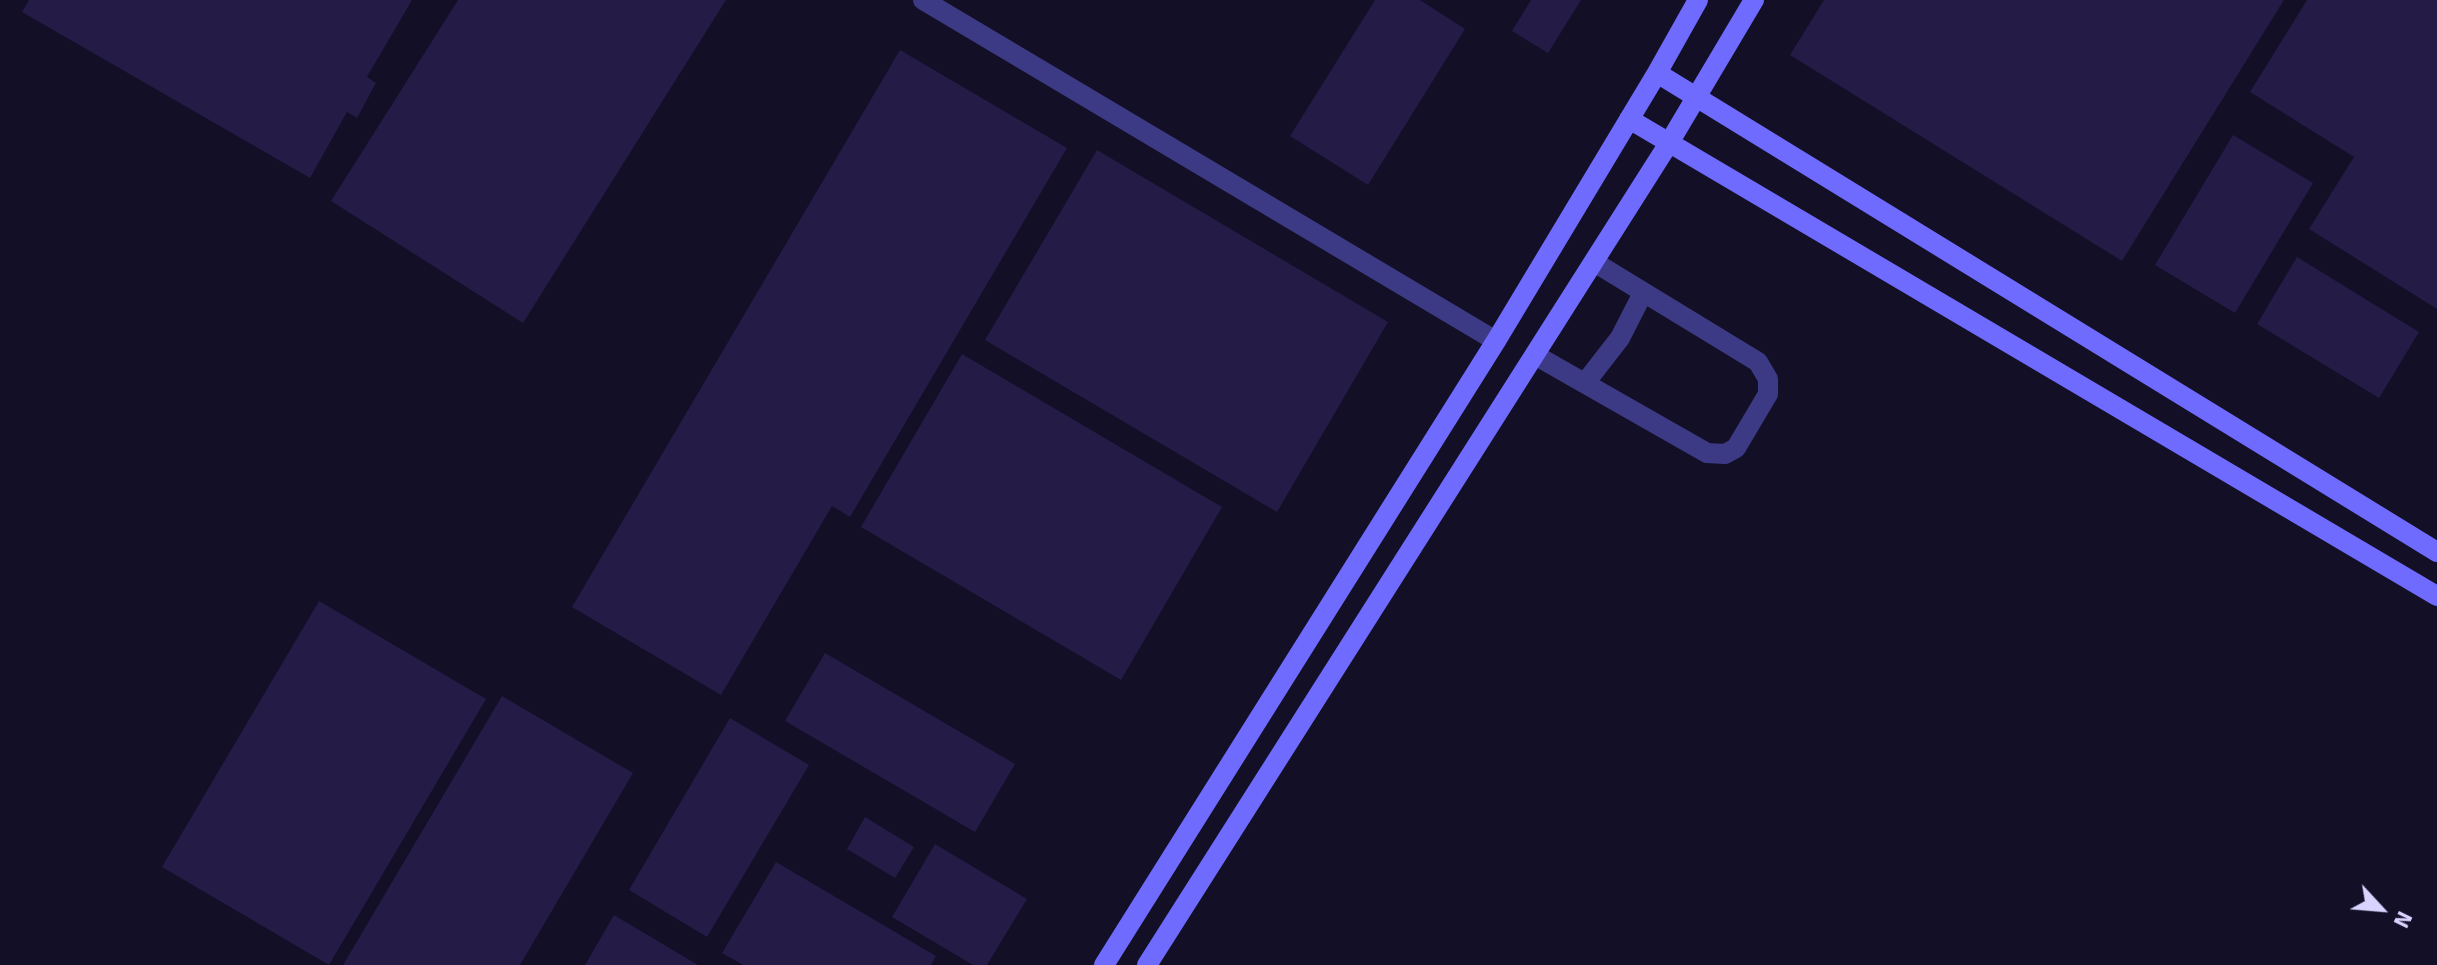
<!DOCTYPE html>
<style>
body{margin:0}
#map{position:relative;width:2437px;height:965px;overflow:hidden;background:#130f26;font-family:Signika,sans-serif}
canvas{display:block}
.north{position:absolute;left:2341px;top:869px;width:80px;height:80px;-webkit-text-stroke:6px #130f26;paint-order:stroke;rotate:116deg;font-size:22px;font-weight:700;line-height:32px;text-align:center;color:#d9d4ff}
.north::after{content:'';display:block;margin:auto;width:28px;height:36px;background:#d9d4ff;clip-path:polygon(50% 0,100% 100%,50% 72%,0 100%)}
</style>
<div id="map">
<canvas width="2437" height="965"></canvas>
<div class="north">N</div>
</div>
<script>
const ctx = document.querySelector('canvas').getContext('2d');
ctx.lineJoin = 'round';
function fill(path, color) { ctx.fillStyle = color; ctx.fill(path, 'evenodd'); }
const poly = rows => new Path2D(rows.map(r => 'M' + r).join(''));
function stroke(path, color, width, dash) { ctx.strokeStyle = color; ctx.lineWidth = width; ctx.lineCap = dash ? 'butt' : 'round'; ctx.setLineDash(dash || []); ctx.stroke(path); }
fill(poly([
 [29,0,412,0,367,77,376,83,357,118,347,112,310,178,22,12],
 [458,0,726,0,523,323,331,201],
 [1375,0,1420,0,1465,29,1368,185,1290,136],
 [1531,0,1581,0,1548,53,1512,31],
 [1824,0,2284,0,2122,261,1790,55],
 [2307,0,2437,0,2437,309,2309,229,2354,157,2250,92],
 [900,50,1067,148,850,517,832,506,721,695,572,607],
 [2233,135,2313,183,2235,313,2155,265],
 [1097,150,1388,322,1277,512,985,340],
 [2297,257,2419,332,2379,398,2257,324],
 [962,354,1222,507,1121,680,861,527],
 [319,601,486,699,329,965,162,867],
 [825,653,1015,764,975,832,785,721],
 [502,696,633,773,520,965,343,965],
 [730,718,809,765,707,937,629,890],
 [865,817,914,847,895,878,847,849],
 [935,844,1027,899,987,965,973,965,892,917],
 [776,862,936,956,931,965,743,965,722,953],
 [614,915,698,965,585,965]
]), '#241b47');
stroke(poly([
 [1535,355,1707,453,1725,454,1736,448,1768,394,1768,379,1758,362,1594,262],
 [1585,383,1620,338,1643,293]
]), '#3d3a85', 20);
stroke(poly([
 [923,0,1496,341]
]), '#3d3a85', 20);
stroke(poly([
 [1657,73,2437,552],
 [1629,119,2437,596],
 [1104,965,1496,341,1657,73,1698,0],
 [1147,965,1669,143,1754,0]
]), '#6f6bff', 20);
</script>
